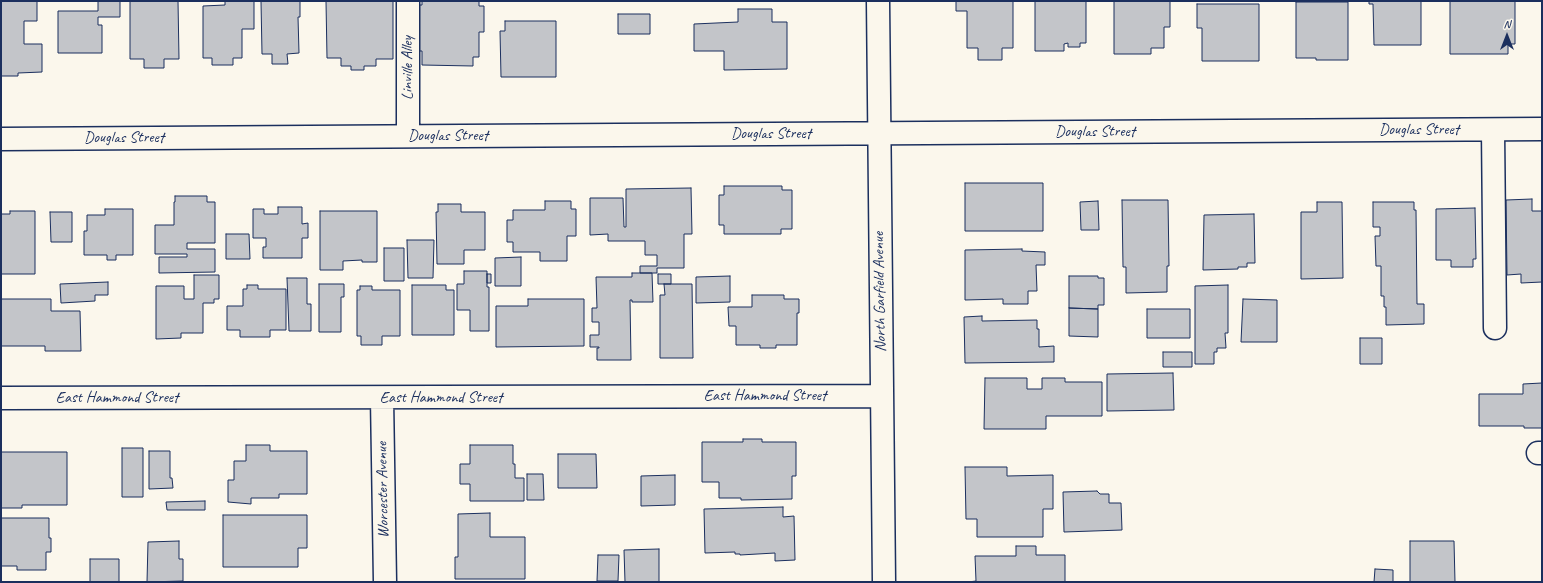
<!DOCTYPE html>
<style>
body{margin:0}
#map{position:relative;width:1543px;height:583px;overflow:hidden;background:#fbf7ec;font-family:Caveat,sans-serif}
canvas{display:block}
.frame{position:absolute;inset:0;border:2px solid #1b2f5e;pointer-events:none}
.north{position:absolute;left:1487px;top:16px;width:40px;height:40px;-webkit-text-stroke:3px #fbf7ec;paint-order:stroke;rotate:0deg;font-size:11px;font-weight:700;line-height:16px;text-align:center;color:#1b2f5e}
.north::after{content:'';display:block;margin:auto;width:14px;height:18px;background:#1b2f5e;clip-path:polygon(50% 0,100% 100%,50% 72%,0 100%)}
</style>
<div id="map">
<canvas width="1543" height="583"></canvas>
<div class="frame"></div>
<div class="north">N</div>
</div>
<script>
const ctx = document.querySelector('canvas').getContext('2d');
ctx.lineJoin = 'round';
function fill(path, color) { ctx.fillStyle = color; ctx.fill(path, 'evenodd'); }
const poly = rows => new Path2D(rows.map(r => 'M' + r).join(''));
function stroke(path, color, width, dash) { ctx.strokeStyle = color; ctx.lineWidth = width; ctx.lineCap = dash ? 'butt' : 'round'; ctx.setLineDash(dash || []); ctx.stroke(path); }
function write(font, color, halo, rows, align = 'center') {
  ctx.font = font + ' Caveat,sans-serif'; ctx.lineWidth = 3; ctx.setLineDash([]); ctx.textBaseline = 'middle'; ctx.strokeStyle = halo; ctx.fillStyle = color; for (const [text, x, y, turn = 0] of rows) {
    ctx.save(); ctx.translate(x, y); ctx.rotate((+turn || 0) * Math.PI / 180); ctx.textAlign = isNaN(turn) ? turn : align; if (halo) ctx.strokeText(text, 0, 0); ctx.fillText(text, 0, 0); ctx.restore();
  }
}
const building = poly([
 [1,1,37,1,37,21,24,21,24,44,42,44,42,72,18,73,18,76,1,76,1,1],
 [98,1,120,1,120,17,98,17,98,25,102,25,102,53,58,53,58,11,98,11,98,1],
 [130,1,178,1,179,59,164,59,164,68,144,68,144,59,130,59,130,1],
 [225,1,254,1,254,29,242,29,242,58,233,58,233,65,212,65,212,58,203,58,203,6,225,5,225,1],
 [261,1,300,1,300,17,298,17,299,53,287,54,288,64,272,64,272,54,262,54,261,1],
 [326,1,393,1,393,59,376,59,376,66,364,66,364,70,351,70,351,66,341,66,341,58,327,58,326,1],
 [422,1,479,1,479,6,484,6,484,32,479,32,479,57,473,57,473,66,422,65,422,51,418,51,418,5,422,5,422,1],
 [956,1,1013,1,1013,48,1002,48,1002,60,978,60,978,48,967,48,967,11,956,11,956,1],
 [1035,1,1086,1,1086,43,1080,43,1080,47,1068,47,1068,43,1064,44,1064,51,1035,51,1035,1],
 [1114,1,1170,1,1170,27,1164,27,1164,48,1151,48,1151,54,1114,54,1114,1],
 [1369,1,1421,1,1421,45,1374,45,1373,4,1369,4,1369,1],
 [1450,1,1515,1,1515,44,1508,44,1508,54,1450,54,1450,1],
 [1296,2,1348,2,1348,60,1316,60,1316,58,1296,58,1296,2],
 [1197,4,1259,4,1259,61,1202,61,1202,28,1197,28,1197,4],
 [738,9,772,9,772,22,787,22,787,69,724,70,724,51,694,51,694,24,738,22,738,9],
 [618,14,650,14,650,34,618,34,618,14],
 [505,21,556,21,556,77,501,77,500,31,505,31,505,21],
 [965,183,1043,183,1043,231,965,231,965,183],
 [724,186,782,186,782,190,792,190,792,229,781,229,781,234,724,234,724,225,719,225,719,195,724,195,724,186],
 [691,188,692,234,684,234,684,268,657,268,657,273,640,273,640,266,657,266,657,255,645,255,645,241,608,241,608,234,590,235,590,198,623,198,624,227,626,227,626,189,691,188],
 [175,196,207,196,207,202,215,202,215,243,187,243,187,249,215,249,215,272,159,273,159,257,187,257,187,254,155,254,155,225,174,225,174,202,175,202,175,196],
 [1532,199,1532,211,1542,211,1542,282,1521,283,1521,274,1507,275,1506,200,1532,199],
 [1122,200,1168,200,1169,266,1167,266,1167,292,1126,293,1126,267,1123,267,1122,200],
 [545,201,571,201,571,209,576,209,576,236,567,236,567,261,540,261,540,252,513,252,513,242,507,242,507,220,513,220,513,210,545,210,545,201],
 [1098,201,1099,230,1081,230,1080,202,1098,201],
 [1317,202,1342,202,1343,278,1301,279,1301,212,1317,212,1317,202],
 [1373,202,1414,202,1414,210,1416,210,1417,304,1424,304,1424,324,1386,325,1386,307,1384,307,1384,296,1381,296,1381,266,1376,266,1375,236,1380,236,1380,227,1373,227,1373,202],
 [438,204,461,204,461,212,485,212,485,250,464,250,464,264,437,264,436,212,438,212,438,204],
 [278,207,302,207,302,224,308,223,308,238,302,238,302,258,263,258,263,247,266,247,266,238,253,238,253,209,264,209,264,214,278,214,278,207],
 [1475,208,1476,259,1473,259,1473,267,1451,267,1451,260,1436,260,1436,209,1475,208],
 [105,209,133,209,133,255,116,255,116,260,107,260,107,255,84,255,84,231,87,231,87,215,105,215,105,209],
 [10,211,35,211,35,274,1,274,1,214,10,214,10,211],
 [320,211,377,211,377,262,362,262,362,260,343,261,343,270,320,270,320,211],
 [50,212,72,212,72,242,51,242,50,212],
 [1254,214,1255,263,1247,263,1247,267,1238,267,1238,269,1203,270,1204,215,1254,214],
 [226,234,249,234,250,259,226,259,226,234],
 [407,240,434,240,433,278,408,278,407,240],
 [384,248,404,248,404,281,384,281,384,248],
 [1022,249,1022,251,1045,252,1045,265,1036,265,1037,291,1028,291,1028,304,1003,304,1003,299,965,300,965,250,1022,249],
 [521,257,521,286,495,286,495,258,521,257],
 [464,271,487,271,487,287,489,287,489,331,470,331,470,310,457,310,457,284,464,284,464,271],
 [632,273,652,273,653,302,632,302,632,300,630,300,631,360,597,360,597,348,599,348,599,347,590,347,590,335,599,335,599,322,592,322,592,308,597,308,596,277,632,277,632,273],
 [487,274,491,274,491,283,487,283,487,274],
 [658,274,671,274,671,284,658,284,658,274],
 [194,275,219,275,219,299,214,299,214,303,203,303,203,333,181,333,181,338,156,339,156,286,184,286,184,299,194,299,194,275],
 [730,276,730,302,696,303,696,277,730,276],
 [1069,276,1098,276,1098,278,1104,278,1104,305,1098,305,1098,309,1069,308,1069,276],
 [287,278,307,278,307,304,311,304,311,331,289,331,287,278],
 [108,282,108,295,95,295,95,301,61,303,60,284,108,282],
 [319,284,344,284,344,297,341,297,341,332,319,332,319,284],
 [664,284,692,284,693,358,660,358,660,295,665,295,664,284],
 [247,285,258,285,258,289,286,289,286,330,270,330,270,337,240,337,240,330,227,330,227,306,243,306,243,289,247,289,247,285],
 [412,285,446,285,446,290,454,290,454,335,412,335,412,285],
 [1228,285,1228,333,1225,333,1226,348,1217,348,1217,352,1214,352,1214,364,1195,364,1195,286,1228,285],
 [360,286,372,286,372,290,400,290,400,336,382,336,382,345,361,345,361,336,357,336,357,290,360,290,360,286],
 [752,295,784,295,784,299,799,299,799,313,797,313,797,345,776,345,776,348,760,348,760,345,736,345,736,326,729,326,728,307,752,307,752,295],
 [1,299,51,299,51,311,80,311,81,351,45,351,45,346,1,346,1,299],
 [528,299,584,299,584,346,496,347,496,306,528,306,528,299],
 [1243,299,1277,300,1277,342,1241,342,1243,299],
 [1069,308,1098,309,1098,337,1069,336,1069,308],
 [1147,309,1190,309,1190,338,1147,338,1147,309],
 [982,316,982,321,1037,320,1037,329,1039,329,1039,347,1054,346,1054,362,965,363,964,317,982,316],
 [1360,338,1382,338,1382,364,1360,364,1360,338],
 [1163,352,1192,352,1192,367,1163,367,1163,352],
 [1173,373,1174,410,1107,411,1107,374,1173,373],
 [985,378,1027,378,1027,389,1042,389,1042,378,1065,378,1065,382,1102,382,1102,416,1046,416,1046,429,984,429,985,378],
 [1542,383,1542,428,1524,428,1524,426,1479,426,1479,394,1523,394,1523,384,1542,383],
 [743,439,762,439,762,442,796,442,796,476,792,476,792,499,741,500,741,498,719,498,719,482,702,482,702,442,743,442,743,439],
 [246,445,270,445,270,451,307,451,307,494,279,494,279,498,251,498,251,504,228,502,228,480,234,480,234,461,246,461,246,445],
 [470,445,513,445,513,464,515,464,515,478,524,478,524,501,470,501,470,484,460,484,460,464,470,464,470,445],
 [122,448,143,448,143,497,122,497,122,448],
 [149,451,170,451,170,478,172,478,173,488,149,489,149,451],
 [1,452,67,452,67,505,22,505,22,508,1,508,1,452],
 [558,454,596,454,597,488,558,488,558,454],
 [965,467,1007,467,1007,476,1053,475,1053,509,1043,509,1043,537,977,537,977,519,966,519,965,467],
 [527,474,543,474,544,500,527,500,527,474],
 [675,475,675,505,641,506,641,476,675,475],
 [1097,491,1100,494,1109,494,1109,503,1121,503,1122,530,1064,532,1063,492,1097,491],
 [205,501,205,510,167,510,166,502,205,501],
 [783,507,783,517,794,516,795,560,775,561,775,553,740,555,740,554,735,554,735,552,705,553,704,509,783,507],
 [490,513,490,537,525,537,525,579,455,579,455,557,458,557,458,514,490,513],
 [223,515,307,515,307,548,298,548,298,567,223,567,223,515],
 [1,518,49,518,49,538,51,538,51,552,46,552,46,570,17,570,17,566,1,566,1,518],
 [179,541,179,559,183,559,183,581,147,582,148,542,179,541],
 [1410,541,1454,541,1455,582,1410,582,1410,541],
 [1016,546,1036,546,1036,555,1065,555,1065,582,968,582,976,581,975,556,1016,556,1016,546],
 [659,549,659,582,625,582,624,550,659,549],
 [598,555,619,555,618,581,597,581,598,555],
 [90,559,119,559,119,582,90,582,90,559],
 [1375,569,1393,570,1393,582,1374,582,1375,569]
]);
fill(building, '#c3c5c9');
stroke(building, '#1b2f5e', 1);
const minor = poly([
 [878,1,884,582],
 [1493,130,1495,328],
 [408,136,408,1],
 [1,139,1542,129],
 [1,398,881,396],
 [382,398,385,582],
 [1538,453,1542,453]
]);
stroke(minor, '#1b2f5e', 25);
stroke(minor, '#fbf7ec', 22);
write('16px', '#1b2f5e', '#fbf7ec', [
 ["Linville Alley",408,68,-90],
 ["Douglas Street",1419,130],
 ["Douglas Street",1095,132],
 ["Douglas Street",771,134],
 ["Douglas Street",448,136],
 ["Douglas Street",124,138],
 ["North Garfield Avenue",880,292,-91],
 ["East Hammond Street",765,396],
 ["East Hammond Street",117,398],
 ["East Hammond Street",441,398],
 ["Worcester Avenue",383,490,-91]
]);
</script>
